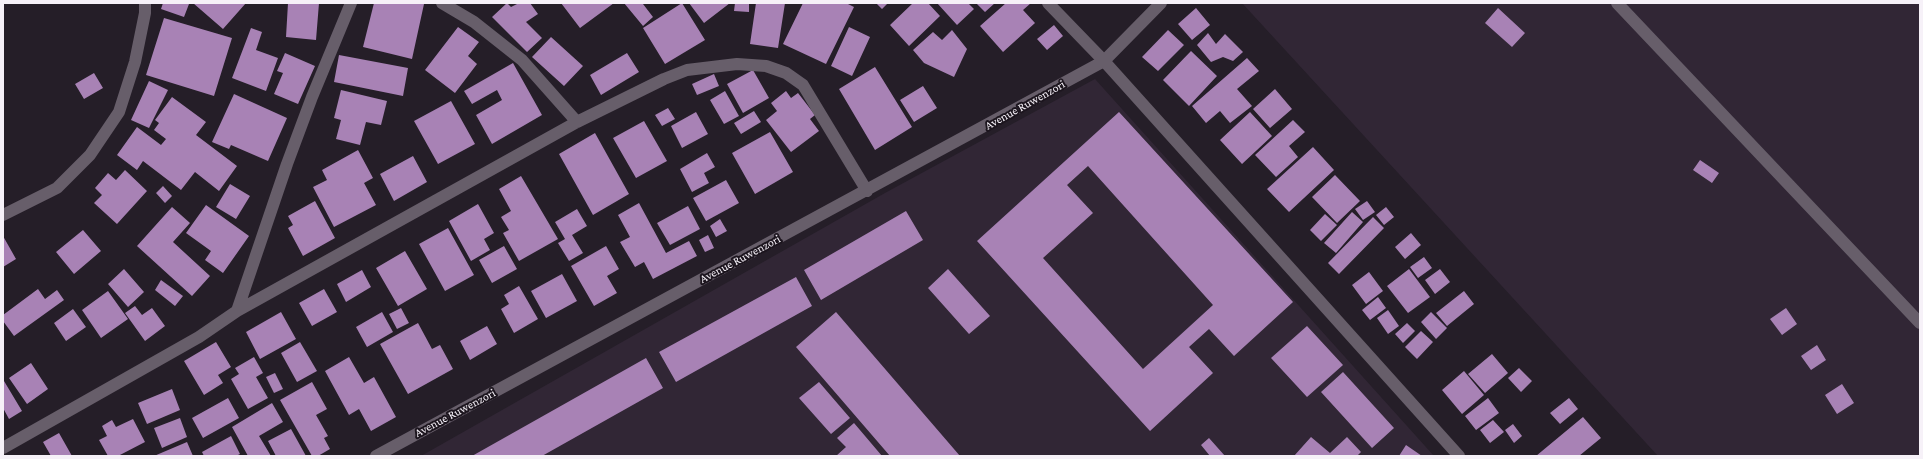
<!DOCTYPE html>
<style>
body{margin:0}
#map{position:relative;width:1923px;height:459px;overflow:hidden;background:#251e28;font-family:"Crimson Pro",serif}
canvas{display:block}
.frame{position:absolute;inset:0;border:4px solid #f6f1f8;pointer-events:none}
</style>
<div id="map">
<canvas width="1923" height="459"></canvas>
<div class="frame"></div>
</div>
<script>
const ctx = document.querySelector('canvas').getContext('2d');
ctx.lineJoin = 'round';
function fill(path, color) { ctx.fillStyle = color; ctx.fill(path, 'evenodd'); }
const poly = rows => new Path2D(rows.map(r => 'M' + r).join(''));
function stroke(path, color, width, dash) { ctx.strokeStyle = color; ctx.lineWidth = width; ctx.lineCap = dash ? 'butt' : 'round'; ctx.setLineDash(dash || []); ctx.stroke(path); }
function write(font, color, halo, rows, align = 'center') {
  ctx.font = font + ' "Crimson Pro",serif'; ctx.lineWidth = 4; ctx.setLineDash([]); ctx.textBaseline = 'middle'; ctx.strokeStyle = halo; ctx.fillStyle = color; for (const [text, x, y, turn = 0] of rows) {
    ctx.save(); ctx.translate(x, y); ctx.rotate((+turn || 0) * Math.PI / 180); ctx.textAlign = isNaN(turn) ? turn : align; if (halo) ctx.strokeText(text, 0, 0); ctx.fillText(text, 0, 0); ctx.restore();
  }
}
fill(poly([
 [1242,3,1920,3,1920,456,1658,456],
 [1095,79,1434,456,421,456,885,193]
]), '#312635');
fill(poly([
 [163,3,185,3,189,4,184,17,161,9],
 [193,3,246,3,223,29],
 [288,3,319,3,316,40,286,37],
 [374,3,424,4,412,59,363,47],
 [507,3,511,7,519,3,530,3,538,14,526,22,542,38,527,52,492,17],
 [561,3,614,3,580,28],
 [624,3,645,3,643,4,653,17,643,26],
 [682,3,705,40,665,64,643,28],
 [689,3,730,3,704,23],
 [735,3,749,3,749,12,734,11],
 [756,3,785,3,778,48,750,44],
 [803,3,846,3,854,7,826,64,783,44],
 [876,3,888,3,882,9],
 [913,3,928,3,940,16,909,46,890,25],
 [937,3,968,3,974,9,957,25],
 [976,3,995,3,985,12],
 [1006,3,1031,3,1023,10,1035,23,1003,52,980,26],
 [1196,8,1210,25,1192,40,1178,24],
 [1498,8,1525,33,1512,47,1485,23],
 [164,18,232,38,214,96,146,75],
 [1054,25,1063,36,1047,50,1037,39],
 [458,27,479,42,468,56,477,64,455,93,425,70],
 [849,27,870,37,852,76,831,66],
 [251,28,262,32,256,50,278,58,266,91,232,78],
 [952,30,967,49,954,77,924,63,913,50,933,32,942,40],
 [1168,30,1184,45,1158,71,1142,57],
 [1208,33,1216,44,1225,34,1243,52,1233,61,1223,57,1211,62,1197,45],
 [551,37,583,66,564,86,532,57],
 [1191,51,1217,76,1189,106,1163,80],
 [285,53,315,66,298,104,274,94,283,73,277,71],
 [627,53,639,72,601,95,590,75],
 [339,55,408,68,403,96,334,82],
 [1247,58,1259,71,1237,89,1252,106,1230,123,1220,111,1206,123,1192,106],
 [513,63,542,115,492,144,476,115,502,100,497,90,472,104,464,91],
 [875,67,912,127,875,150,839,89],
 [753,70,769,98,743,113,727,84],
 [94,73,103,88,84,99,75,84],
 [714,74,719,86,697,95,692,84],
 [149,81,168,90,149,128,131,120],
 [923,86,937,108,914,122,900,100],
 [1275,89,1292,109,1270,128,1253,109],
 [341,90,387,101,381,125,366,122,360,145,336,139,341,120,334,118],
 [725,91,739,116,724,124,710,100],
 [786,91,791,98,798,93,815,115,810,119,819,131,791,152,766,120,777,111,771,103],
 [234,94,287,118,268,161,231,145,229,149,212,142],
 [172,97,206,122,196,135,237,166,219,191,195,172,181,190,143,161,137,170,117,155,137,127,161,145,166,139,154,130,159,123,155,120],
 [451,101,475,144,438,164,414,121],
 [668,108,675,119,662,126,655,115],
 [754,111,761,122,741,134,734,123],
 [696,112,708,134,682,148,671,126],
 [1119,112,1293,302,1234,356,1209,329,1189,347,1213,373,1150,431,977,241],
 [1088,166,1213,305,1143,369,1043,258,1093,213,1067,185],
 [1250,112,1272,136,1242,164,1220,140],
 [1293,120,1305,132,1289,146,1298,157,1276,177,1255,155],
 [644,121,667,161,636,178,613,138],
 [770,132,793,172,755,194,732,153],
 [595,133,629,194,593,215,559,154],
 [1313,147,1334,170,1289,212,1267,189],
 [358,150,373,178,364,183,376,205,334,227,313,187,327,180,322,170],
 [707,153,715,167,704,173,709,183,692,192,680,169],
 [413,156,427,182,394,201,380,174],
 [1700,160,1719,173,1712,183,1693,170],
 [125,170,147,191,117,224,94,203,102,195,95,188,108,173,116,180],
 [1335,175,1360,201,1337,223,1312,197],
 [521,176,558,239,519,261,503,233,509,230,501,217,511,211,499,189],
 [726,180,739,203,706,221,693,198],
 [230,184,250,196,236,219,216,207],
 [163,186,172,196,165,203,156,193],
 [315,201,335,238,303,256,288,228,293,225,288,216],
 [1367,201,1375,212,1363,220,1355,209],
 [639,203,666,253,689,241,697,256,653,279,644,262,635,267,620,242,630,237,618,215],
 [478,204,494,233,484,239,490,250,471,261,449,221],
 [206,205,249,236,223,273,205,260,211,251,186,233],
 [688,206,700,229,670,245,657,223],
 [172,207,190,223,173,242,210,276,192,296,137,246],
 [1386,207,1394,217,1384,225,1376,215],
 [577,209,587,226,572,235,583,253,569,261,558,243,565,239,555,222],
 [906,211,923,240,821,300,804,270],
 [1352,212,1363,222,1336,253,1324,243],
 [1325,214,1337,225,1321,241,1310,230],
 [1373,217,1384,228,1339,274,1328,263],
 [720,219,727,231,716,237,710,226],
 [448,228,474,275,445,291,419,244],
 [83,230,101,251,74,274,56,252],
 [1411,233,1421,245,1405,259,1395,247],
 [708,235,714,248,705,252,699,240],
 [3,236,16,259,3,267],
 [504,246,517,269,492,283,479,260],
 [606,246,619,269,607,276,617,293,594,306,571,266],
 [405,251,427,289,398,306,376,268],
 [1424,257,1432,268,1418,278,1410,267],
 [124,269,144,292,128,307,108,284],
 [948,269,990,316,969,334,928,288],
 [1409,269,1430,297,1408,313,1387,286],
 [1440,269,1450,282,1435,294,1425,280],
 [362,270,371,287,346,302,337,284],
 [1369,272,1383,291,1366,304,1352,285],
 [562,274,577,301,546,318,531,291],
 [796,277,812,306,676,382,659,352],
 [161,280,183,296,175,306,155,290],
 [519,286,538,319,514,333,501,309,509,304,504,295],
 [38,289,45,299,57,290,64,300,14,336,3,321,3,315],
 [324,289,337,312,312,326,299,303],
 [108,291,128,319,101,338,82,310],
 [1464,291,1474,304,1447,326,1436,313],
 [1378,297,1386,308,1370,320,1362,310],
 [135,306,142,315,152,308,165,326,145,341,125,313],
 [401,308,409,323,397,329,389,314],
 [1786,308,1797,324,1782,335,1770,319],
 [73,309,86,327,66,341,54,323],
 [1388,310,1399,326,1388,334,1377,318],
 [281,312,296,339,260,359,246,332],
 [382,312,393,332,367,347,356,327],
 [836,312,960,456,890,456,796,347],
 [1431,312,1447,328,1436,339,1421,322],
 [418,323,432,349,440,345,453,369,408,394,380,344],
 [1407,323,1415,331,1403,343,1395,334],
 [487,326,497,344,470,360,460,341],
 [1307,326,1343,365,1307,397,1271,358],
 [1421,331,1433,342,1417,359,1405,347],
 [216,342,231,367,218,375,223,383,204,395,184,361],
 [300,342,317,371,297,382,281,353],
 [1817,345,1826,360,1811,370,1801,356],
 [1492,354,1508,373,1485,393,1468,374],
 [254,357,263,373,256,377,268,398,248,409,231,379,239,374,235,368],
 [349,357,364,383,374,377,396,417,371,431,359,409,349,415,325,371],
 [646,358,663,388,542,456,472,456],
 [31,363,48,389,27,404,9,378],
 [1519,368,1532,381,1521,392,1508,378],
 [1464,371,1484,395,1462,414,1442,390],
 [1343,372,1394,428,1372,448,1321,392],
 [275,373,283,389,274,393,266,377],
 [4,381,22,411,9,419,3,408],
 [312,382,327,409,316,415,328,436,324,438,330,449,318,456,312,456,280,400],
 [819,382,850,418,831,434,799,398],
 [1842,384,1854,403,1837,414,1825,395],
 [172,389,180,410,147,424,138,403],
 [228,398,239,418,203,438,192,418],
 [1488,398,1499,413,1476,430,1465,416],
 [1569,398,1578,409,1560,424,1550,413],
 [272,403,283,422,259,436,271,456,248,456,232,427],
 [1583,417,1601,438,1579,456,1536,456],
 [180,418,187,437,162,448,154,428],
 [133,419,145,442,118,456,108,456,99,440,107,436,102,426,112,420,116,427],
 [1493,420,1504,432,1490,443,1480,430],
 [854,423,882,456,836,456,846,447,837,438],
 [1513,424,1522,436,1514,443,1505,430],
 [291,429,306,456,276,456,268,441],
 [59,433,72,456,51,456,43,442],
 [231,436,240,454,236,456,204,456,202,452],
 [1311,437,1330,453,1347,437,1361,452,1357,456,1294,456],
 [1209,438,1225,456,1210,456,1201,445],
 [187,442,193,456,154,456],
 [1406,445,1422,456,1399,456]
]), '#a882b5');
stroke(poly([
 [442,3,474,22,522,60,577,122],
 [1048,3,1104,61,1459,456],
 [1617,3,1920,323],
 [3,215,57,188,90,155,119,112,135,62,145,13,145,3],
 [237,311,287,164,312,97,351,3],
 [3,448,199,337,237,311,577,122,664,79,687,70,737,64,766,66,786,73,803,85,867,191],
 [376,456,1104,61,1161,3]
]), '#675e6a', 12);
write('12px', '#f6f1f8', '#1c151e', [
 ["Avenue Ruwenzori",1025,105,-29],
 ["Avenue Ruwenzori",740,259,-28],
 ["Avenue Ruwenzori",455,413,-28]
]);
</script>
